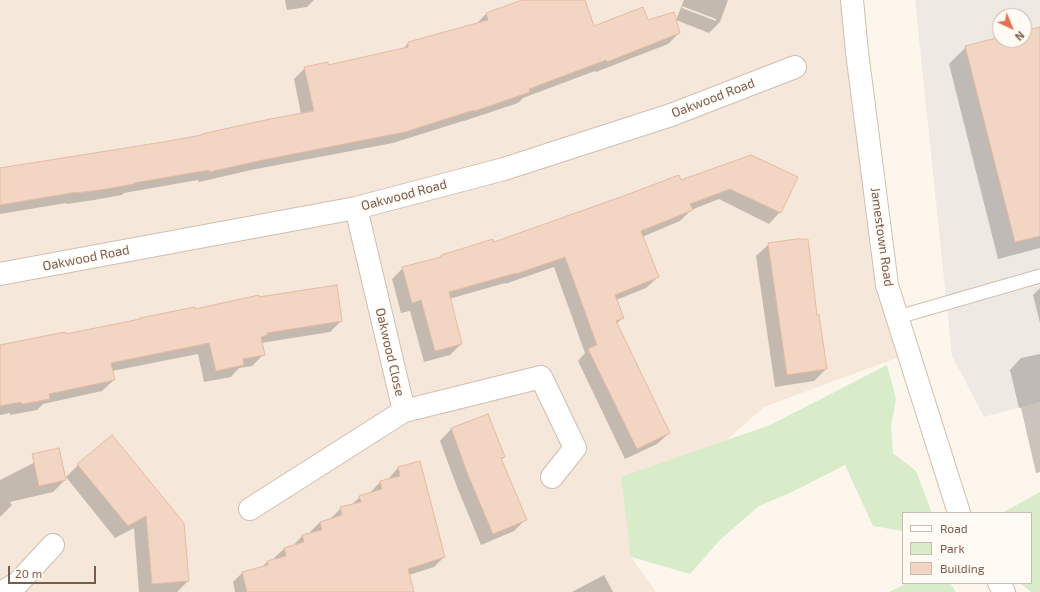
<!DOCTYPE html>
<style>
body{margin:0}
#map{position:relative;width:1040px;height:592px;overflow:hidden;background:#fdf6ec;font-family:"Exo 2",sans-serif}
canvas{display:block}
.legend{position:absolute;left:902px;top:512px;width:130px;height:72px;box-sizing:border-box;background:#fffaf3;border:1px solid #cabbb1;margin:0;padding:5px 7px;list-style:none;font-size:12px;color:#7a5c4d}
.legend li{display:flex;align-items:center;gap:8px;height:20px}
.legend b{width:20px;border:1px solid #cabbb1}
.north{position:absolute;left:992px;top:8px;width:40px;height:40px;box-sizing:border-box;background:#fffaf3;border:1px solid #cabbb1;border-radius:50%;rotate:136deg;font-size:11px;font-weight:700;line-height:16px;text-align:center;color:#7a5c4d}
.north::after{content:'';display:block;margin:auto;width:14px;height:18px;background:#e76f51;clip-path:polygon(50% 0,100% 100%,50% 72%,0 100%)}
.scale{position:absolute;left:8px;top:566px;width:88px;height:18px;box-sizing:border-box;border:2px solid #7a5c4d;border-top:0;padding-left:5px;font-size:12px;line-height:14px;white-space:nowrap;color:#7a5c4d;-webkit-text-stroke:3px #fffaf3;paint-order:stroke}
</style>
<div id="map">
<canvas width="1040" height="592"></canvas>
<ul class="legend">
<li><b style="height:5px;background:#fff"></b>Road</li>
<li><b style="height:11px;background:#d8ecc9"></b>Park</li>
<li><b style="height:11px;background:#f3d5c3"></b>Building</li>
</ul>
<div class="north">N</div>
<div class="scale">20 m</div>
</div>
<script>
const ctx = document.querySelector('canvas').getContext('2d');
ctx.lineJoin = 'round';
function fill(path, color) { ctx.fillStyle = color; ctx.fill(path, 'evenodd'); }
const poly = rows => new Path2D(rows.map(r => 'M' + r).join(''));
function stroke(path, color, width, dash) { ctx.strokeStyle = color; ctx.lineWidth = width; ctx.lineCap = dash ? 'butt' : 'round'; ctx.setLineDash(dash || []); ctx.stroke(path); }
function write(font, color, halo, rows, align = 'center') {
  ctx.font = font + ' "Exo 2",sans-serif'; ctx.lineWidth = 3; ctx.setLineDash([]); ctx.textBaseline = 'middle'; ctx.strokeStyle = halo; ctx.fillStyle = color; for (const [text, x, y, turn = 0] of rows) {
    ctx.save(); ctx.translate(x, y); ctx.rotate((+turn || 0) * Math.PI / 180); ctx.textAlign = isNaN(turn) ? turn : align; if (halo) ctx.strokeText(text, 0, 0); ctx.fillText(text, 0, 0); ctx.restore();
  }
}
fill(poly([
 [0,0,851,0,857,52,910,353,764,407,687,474,631,557,656,592,0,592]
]), '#f5e8da');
fill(poly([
 [915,0,1040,0,1040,402,984,417,952,356],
 [1000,16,1024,16,1024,40,1000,40]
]), '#efe9e4');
fill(poly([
 [887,365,896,399,891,426,893,453,916,471,932,513,903,513,902,531,873,526,845,465,792,492,759,506,720,540,690,574,631,557,621,477,770,425],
 [1040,492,1040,592,1031,592,1020,583,1031,583,1031,513,1002,513],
 [907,583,950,583,956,592,889,592]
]), '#d8ecc9');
fill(poly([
 [285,0,314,0,307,7,287,10],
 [525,0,584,0,594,27,647,22,679,33,668,44,596,72,595,71,523,98,518,103,464,121,463,121,393,143,251,170,199,182,198,180,124,193,122,195,94,200,67,204,66,203,0,214,0,170,201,136,301,114,294,79,305,68,328,67,403,49,408,43,476,24,486,14],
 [684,0,728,0,720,22,709,33,676,20],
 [682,6,716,19,716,21,682,8],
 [1040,28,1040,248,998,259,949,64,966,47,1000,38,1000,40,1024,40,1024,32],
 [751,156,780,212,769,224,719,199,691,210,680,221,642,237,658,277,646,288,616,300,623,318,616,324,669,433,657,444,625,459,578,361,585,353,554,267,505,284,505,283,449,299,461,344,450,355,424,362,410,311,401,313,392,279,403,268,439,258,441,256,493,244,680,181],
 [769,244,817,316,826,369,814,381,775,387,756,256],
 [1040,288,1040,323,1033,295],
 [259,299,341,321,330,332,261,343,264,354,252,366,239,368,231,377,204,382,198,354,112,371,114,380,102,391,43,404,37,410,10,415,10,413,0,415,0,346,65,336,138,321,140,319],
 [1040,354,1040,472,1036,473,1021,408,1019,408,1010,370,1021,358],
 [452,428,504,457,501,460,526,519,514,531,481,545,457,487,440,441],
 [112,436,188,581,177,592,139,592,134,528,115,538,66,477,78,465],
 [59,450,65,480,53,492,10,502,12,505,0,517,0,480],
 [398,468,444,557,434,567,409,575,413,592,235,592,233,582,242,573,262,567,267,562,275,560,274,558,284,549,293,546,302,536,311,534,310,532,320,522,331,519,331,518,341,508,351,505,360,497,371,494,371,492,380,482,389,480,389,478],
 [604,575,613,592,572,592]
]), '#0003');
const building = poly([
 [522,0,585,0,594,26,643,7,648,20,674,12,680,33,607,62,606,60,529,89,530,92,475,111,474,110,405,132,263,160,209,172,209,170,134,183,134,184,106,189,77,193,77,192,0,205,0,168,163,142,202,135,202,134,270,119,314,111,304,67,328,62,328,65,408,47,408,42,488,20,486,13,522,0],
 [1040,27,1040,236,1015,242,965,46,1000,37,1000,40,1024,40,1024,31,1040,27],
 [751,155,798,177,781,213,730,189,690,204,693,210,641,231,659,277,615,295,624,318,616,321,670,433,637,449,588,349,597,345,565,257,516,274,516,273,449,292,462,344,435,351,421,300,412,303,402,267,441,257,441,255,493,239,494,242,629,194,679,175,681,180,751,155],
 [797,239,808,239,817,315,819,315,827,369,787,375,768,243,797,239],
 [337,285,342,321,267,333,267,335,261,337,265,355,243,359,244,365,216,371,209,343,111,363,115,380,49,394,50,399,22,404,21,402,0,406,0,345,65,332,66,334,140,319,140,318,195,307,195,309,259,295,259,297,337,285],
 [488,414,505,457,501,458,527,520,493,534,468,475,451,428,488,414],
 [112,435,184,523,189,581,152,584,146,516,128,526,77,464,112,435],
 [59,448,66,480,39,486,32,454,59,448],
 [420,461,445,557,408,569,414,592,247,592,242,572,268,565,267,561,286,556,284,548,304,542,302,535,322,530,320,522,342,515,340,507,361,502,359,496,382,489,380,481,400,476,398,467,420,461]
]);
fill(building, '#f3d5c3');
stroke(building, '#e6bba3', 1);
const service = poly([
 [898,317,1040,276]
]);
const minor = poly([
 [0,274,356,208,504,169,671,115,795,67],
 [404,411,541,377,575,448,552,477],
 [250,509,404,411,356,208],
 [2,592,18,583,53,545]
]);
const tertiary = poly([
 [852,0,857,52,887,285,959,513],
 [999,583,1004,592]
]);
stroke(service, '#d1beb0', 15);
stroke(minor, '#d1beb0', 24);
stroke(tertiary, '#d1beb0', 24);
stroke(service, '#fff', 13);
stroke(minor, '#fff', 22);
stroke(tertiary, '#fff', 22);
write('13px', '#7a5c4d', '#fffaf3', [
 ["Oakwood Road",713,98,-21],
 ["Oakwood Road",404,195,-15],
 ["Jamestown Road",882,237,82],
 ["Oakwood Road",86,258,-11],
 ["Oakwood Close",390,352,77]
]);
</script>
